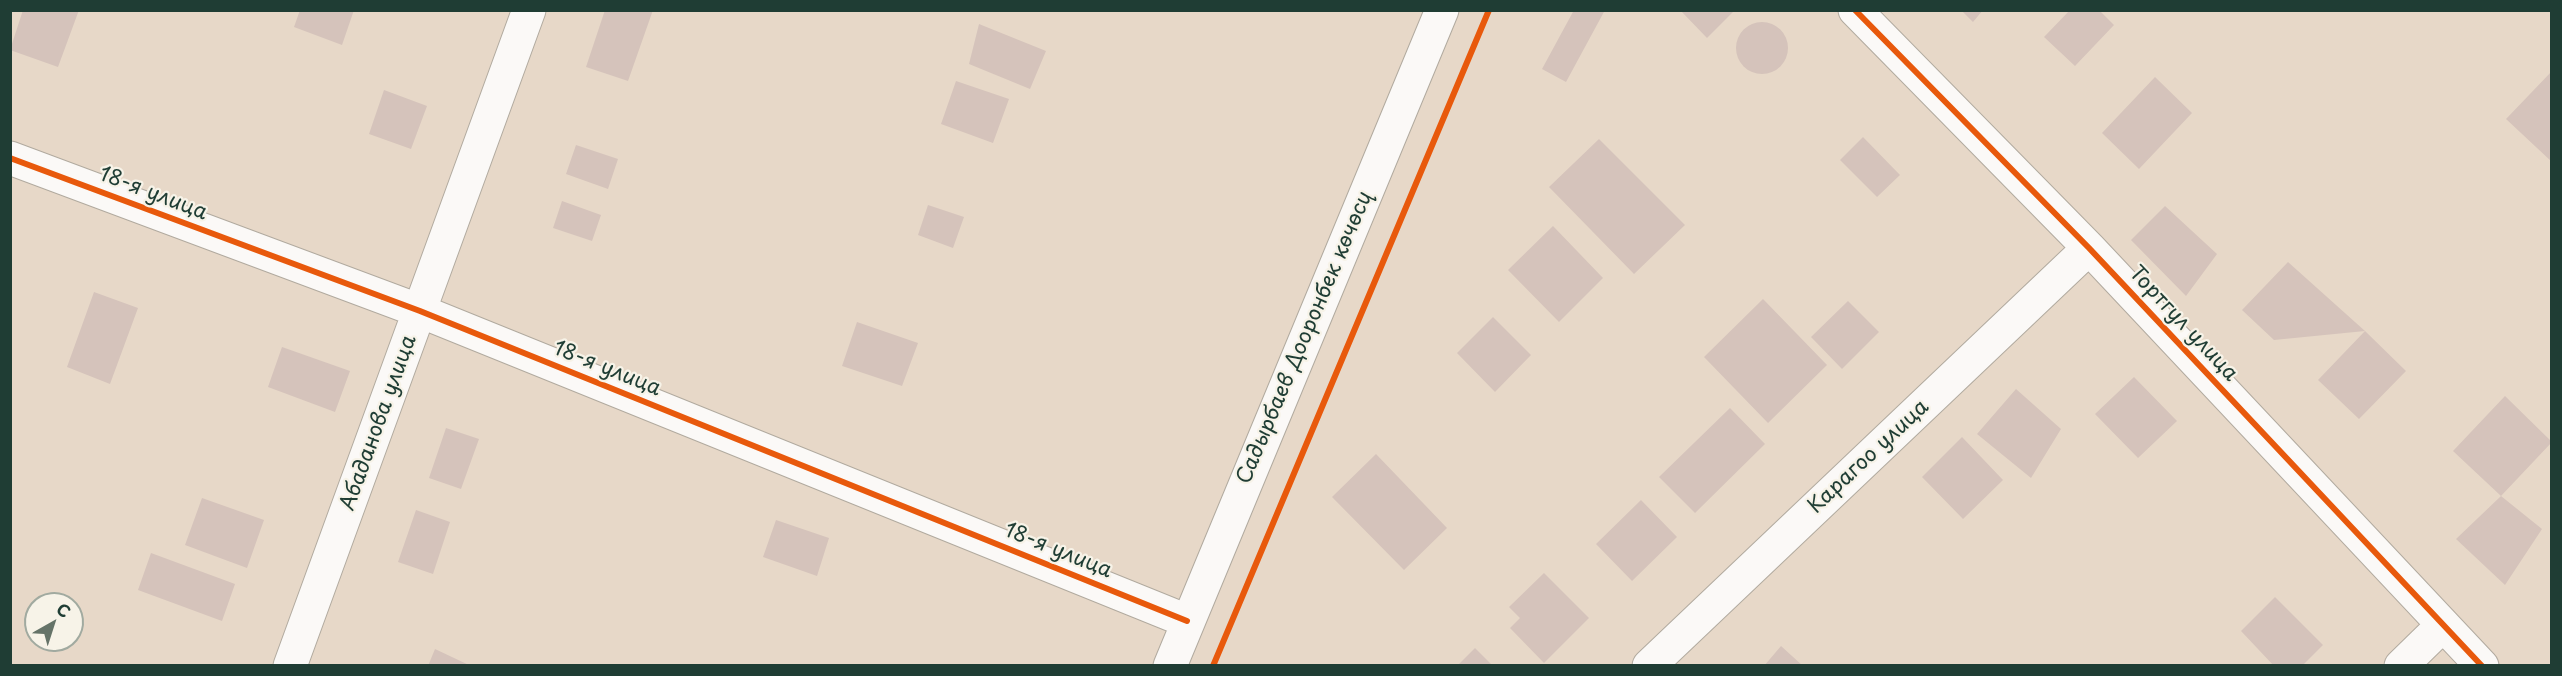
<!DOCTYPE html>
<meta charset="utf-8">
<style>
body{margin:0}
#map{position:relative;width:2562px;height:676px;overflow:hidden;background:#e7d8c8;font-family:"Playpen Sans",sans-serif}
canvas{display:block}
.frame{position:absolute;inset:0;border:12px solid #1f3d34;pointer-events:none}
.north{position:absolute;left:24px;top:592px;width:60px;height:60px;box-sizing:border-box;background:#f7f3e8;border:2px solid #a1aaa0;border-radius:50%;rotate:39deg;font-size:16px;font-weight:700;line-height:24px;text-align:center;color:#1f3d34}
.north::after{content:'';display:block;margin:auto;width:21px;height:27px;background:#657368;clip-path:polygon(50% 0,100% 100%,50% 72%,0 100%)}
</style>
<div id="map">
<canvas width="2562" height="676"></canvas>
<div class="frame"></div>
<div class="north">С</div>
</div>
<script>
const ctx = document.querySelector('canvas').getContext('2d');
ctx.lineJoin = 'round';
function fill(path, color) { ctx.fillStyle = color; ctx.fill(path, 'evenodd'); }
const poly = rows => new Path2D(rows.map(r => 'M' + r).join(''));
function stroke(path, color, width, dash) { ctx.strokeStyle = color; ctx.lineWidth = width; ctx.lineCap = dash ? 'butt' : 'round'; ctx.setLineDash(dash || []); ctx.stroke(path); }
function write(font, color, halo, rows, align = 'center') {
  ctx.font = font + ' "Playpen Sans",sans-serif'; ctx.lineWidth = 4.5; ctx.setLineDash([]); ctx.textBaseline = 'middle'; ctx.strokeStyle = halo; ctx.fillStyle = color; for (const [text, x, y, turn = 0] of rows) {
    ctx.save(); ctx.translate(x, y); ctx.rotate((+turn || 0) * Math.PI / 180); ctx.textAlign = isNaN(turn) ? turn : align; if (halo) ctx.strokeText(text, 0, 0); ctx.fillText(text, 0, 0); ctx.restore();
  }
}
fill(poly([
 [23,10,79,10,58,67,10,50],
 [300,10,354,10,342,45,294,27],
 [605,10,653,10,628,81,586,67],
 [1574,10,1605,10,1566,82,1542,69],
 [1680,10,1735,10,1707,38],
 [1961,10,1983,10,1973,22],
 [2070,10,2099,10,2114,25,2075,66,2044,37],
 '1736 48a26 26 0 1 1 52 0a26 26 0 1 1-52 0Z',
 [979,24,1046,51,1030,89,969,64],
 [2552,71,2552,162,2506,119],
 [2155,77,2192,113,2139,169,2102,133],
 [956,81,1009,99,993,143,941,124],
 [384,90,427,106,411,149,369,134],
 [1863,137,1900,175,1877,197,1840,160],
 [1599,139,1685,225,1634,274,1549,187],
 [576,145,618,159,608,189,566,174],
 [562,201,601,215,592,241,553,228],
 [928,205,964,217,953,248,918,235],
 [2165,206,2217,254,2186,296,2131,240],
 [1553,226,1603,278,1559,322,1508,270],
 [2288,262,2365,331,2274,340,2242,310],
 [94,292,138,308,110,384,67,367],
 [1763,299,1827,365,1768,423,1704,357],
 [1848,301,1879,332,1842,369,1811,337],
 [1493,317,1531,355,1495,392,1457,353],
 [857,322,918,343,902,386,842,366],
 [2365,331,2406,371,2359,419,2318,380],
 [282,347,350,371,335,412,268,387],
 [2134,377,2177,421,2138,458,2095,414],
 [2016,389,2061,429,2031,478,1977,434],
 [2505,396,2552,442,2501,496,2453,451],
 [1730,408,1765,444,1695,513,1659,477],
 [446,428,479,439,461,489,429,478],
 [1962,437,2003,480,1963,519,1922,477],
 [1376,454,1447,528,1404,570,1332,497],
 [2501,496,2542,529,2505,585,2456,539],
 [202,498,264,520,247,568,185,545],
 [1641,500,1677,537,1632,581,1596,544],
 [416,510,450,522,433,574,398,562],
 [776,520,829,538,817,576,763,557],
 [151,553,235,584,222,621,138,590],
 [1544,573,1589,618,1544,663,1510,628,1520,618,1509,607],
 [2275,597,2323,645,2302,666,2274,666,2241,631],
 [1781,646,1803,666,1764,666],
 [1475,648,1493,666,1457,666],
 [435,649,471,666,428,666]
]), '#d5c3bb');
const minor = poly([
 [1855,10,2089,248,2482,666],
 [10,158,420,311,1187,621],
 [290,666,529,10],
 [1649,666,2089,248],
 [2401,666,2443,625]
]);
const major = poly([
 [1170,666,1442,10]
]);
stroke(minor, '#b1aa9f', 35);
stroke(major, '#b1aa9f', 35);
stroke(minor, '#fbf9f7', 33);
stroke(major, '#fbf9f7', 33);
stroke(poly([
 [1855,10,2089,248,2482,666],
 [10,158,420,311,1187,621],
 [1213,666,1489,10]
]), '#e8590c', 6);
write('21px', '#1f3d34', '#f7f3e8', [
 ["18-я улица",153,194,21],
 ["Тортгул улица",2183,324,47],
 ["Садырбаев Дооронбек көчөсү",1305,338,-67],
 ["18-я улица",607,369,22],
 ["Абаданова улица",379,423,-70],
 ["Карагоо улица",1869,457,-43],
 ["18-я улица",1058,551,22]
]);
</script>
